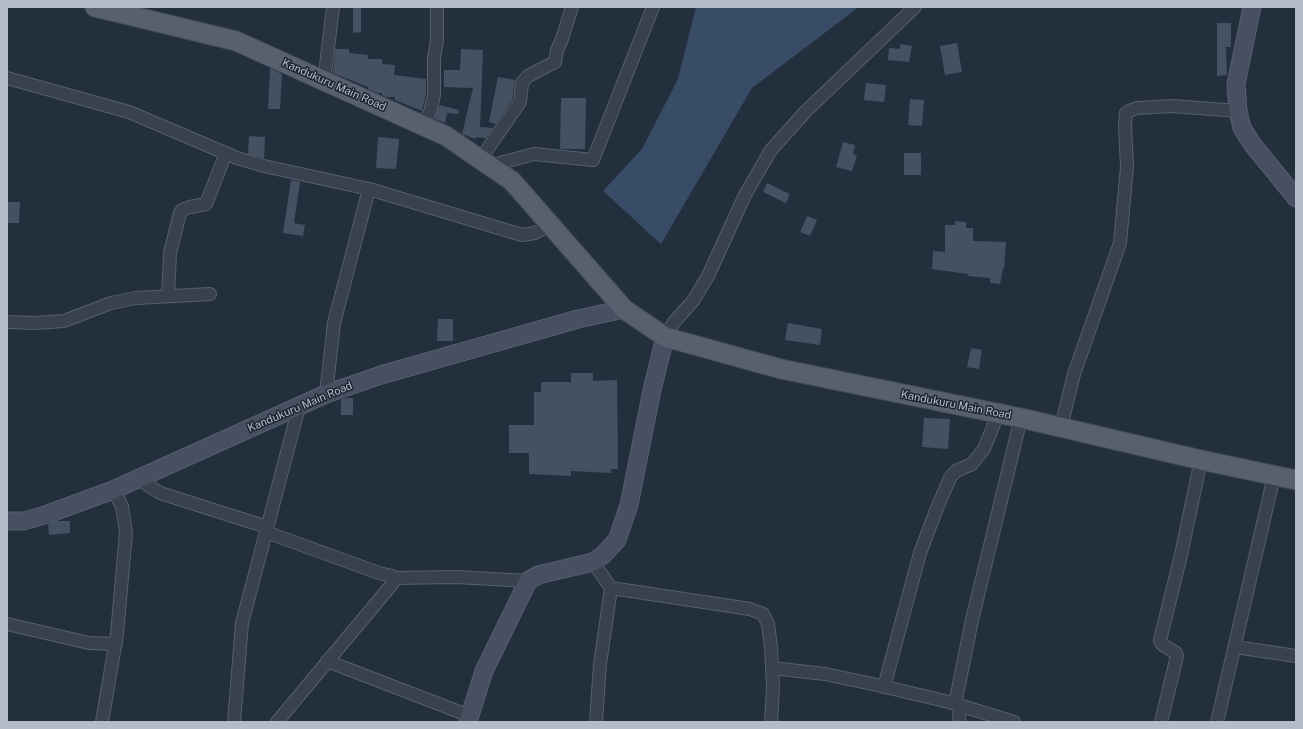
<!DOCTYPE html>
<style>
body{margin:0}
#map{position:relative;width:1303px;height:729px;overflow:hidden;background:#242f3e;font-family:"Public Sans",sans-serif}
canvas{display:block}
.frame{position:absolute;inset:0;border:8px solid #b4bcc9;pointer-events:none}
</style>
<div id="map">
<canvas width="1303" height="729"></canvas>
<div class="frame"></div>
</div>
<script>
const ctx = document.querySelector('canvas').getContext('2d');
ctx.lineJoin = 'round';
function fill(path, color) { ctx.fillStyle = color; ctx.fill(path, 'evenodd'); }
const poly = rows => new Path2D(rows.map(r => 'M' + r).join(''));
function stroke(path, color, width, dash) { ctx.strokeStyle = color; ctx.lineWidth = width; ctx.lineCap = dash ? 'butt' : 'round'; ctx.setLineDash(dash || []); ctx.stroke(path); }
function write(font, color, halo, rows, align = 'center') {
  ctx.font = font + ' "Public Sans",sans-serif'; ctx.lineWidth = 3; ctx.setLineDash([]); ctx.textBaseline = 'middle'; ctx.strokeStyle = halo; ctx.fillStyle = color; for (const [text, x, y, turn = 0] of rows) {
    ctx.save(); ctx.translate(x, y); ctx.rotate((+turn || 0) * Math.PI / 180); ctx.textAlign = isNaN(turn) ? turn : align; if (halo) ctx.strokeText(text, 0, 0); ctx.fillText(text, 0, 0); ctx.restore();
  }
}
fill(poly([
 [696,7,859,7,752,88,661,244,603,191,642,149,678,79]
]), '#394c67');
fill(poly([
 [353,7,361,7,361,32,353,33],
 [1217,23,1231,23,1231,47,1226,47,1227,75,1217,76],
 [957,43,962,72,945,75,940,46],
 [900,44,912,46,909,62,888,60,889,48,900,49],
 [335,49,349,49,349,53,368,55,368,59,382,59,382,64,395,65,394,75,426,79,426,94,422,111,395,100,395,97,386,97,382,95,382,93,377,93,368,89,368,87,333,73],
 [461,49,483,50,480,127,493,128,486,138,476,137,475,139,462,134,473,88,444,87,444,70,460,70],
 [270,68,282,74,280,109,268,109],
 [498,77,515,80,512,100,496,124,489,122],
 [866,83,886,85,884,102,864,100],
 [561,98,586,98,585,149,560,149],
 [910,99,924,100,922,126,908,125],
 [439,105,459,110,458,114,447,113,445,123,435,119],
 [249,136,265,137,264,158,248,154],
 [378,137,399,139,396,169,376,168],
 [843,142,855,145,853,154,857,156,852,171,836,167],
 [904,153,921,153,921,175,904,175],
 [291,180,300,182,294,223,305,225,303,236,283,233],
 [767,183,790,194,786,203,763,192],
 [7,202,20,202,19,223,7,223],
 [807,216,817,220,810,236,800,232],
 [955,221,966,222,966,228,973,228,973,241,1006,242,1004,269,1003,269,1000,284,990,283,990,278,968,276,968,274,932,269,933,251,945,252,945,225,955,225],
 [438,319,453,319,453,341,437,341],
 [788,323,822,329,820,345,785,340],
 [971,348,982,350,979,369,967,367],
 [571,373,593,373,593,381,617,380,618,469,611,469,611,473,571,471,571,476,529,474,529,453,509,453,509,425,534,425,534,392,541,392,541,382,571,382],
 [346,398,353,398,353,415,341,415,341,399],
 [924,418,950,419,948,449,922,447],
 [57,521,70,521,70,533,49,535,48,524]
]), '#455162');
const street = poly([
 [7,78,129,112,237,158,264,166,369,189,522,235,535,233,551,225],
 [324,81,333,7],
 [422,125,430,112,434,95,434,58,437,40,437,7],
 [480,160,520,102,522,83,528,76,555,62,557,50,562,39,572,7],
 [489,166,534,154,593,160,653,7],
 [168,296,170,253,180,213,182,210,190,207,206,204,226,153],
 [7,322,35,323,64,321,111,303,136,298,210,294],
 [665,337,674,322,693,301,708,276,745,195,771,150,806,111,915,7],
 [326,394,334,323,369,189],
 [1061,427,1074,374,1120,243,1127,167,1125,126,1126,113,1129,111,1137,108,1172,106,1238,111],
 [137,478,160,493,267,527],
 [266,532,379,573,392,576,393,583,277,722],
 [593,562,611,588,600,664,596,722],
 [392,578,456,577,528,581],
 [611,588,750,609,763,614,768,624,771,647,773,688,771,722],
 [7,624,89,643,116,644],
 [1235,647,1296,656],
 [327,661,470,716],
 [772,668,825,674,877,685,949,702,1014,722],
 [884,687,920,553,937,508,950,478,956,471,972,464,984,449,998,414],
 [955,704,972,620,1021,418],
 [102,722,117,634,126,532,122,506,113,490],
 [234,722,242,623,299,407],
 [959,722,960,705],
 [1161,722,1177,656,1176,653,1163,645,1160,641,1161,636,1181,555,1201,460],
 [1217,722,1274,476]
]);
const secondary = poly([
 [1252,7,1236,84,1238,111,1242,128,1253,145,1296,198],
 [7,521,24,521,48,514,113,490,326,394,381,375,578,319,624,309],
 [468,722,484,671,528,581,538,575,593,562,603,555,617,540,629,505,652,390,665,337]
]);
const primary = poly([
 [95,7,236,41,446,136,512,181,624,309,665,337,781,369,1021,418,1201,460,1296,480]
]);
stroke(street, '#565f6c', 14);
stroke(secondary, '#565f6c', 19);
stroke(primary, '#414a57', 21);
stroke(street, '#38414e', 12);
stroke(secondary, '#465061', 17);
stroke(primary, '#56606e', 19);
write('11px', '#b4bcc9', '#1d2633', [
 ["Kandukuru Main Road",334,85,24],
 ["Kandukuru Main Road",956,405,11],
 ["Kandukuru Main Road",300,407,-23]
]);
</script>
